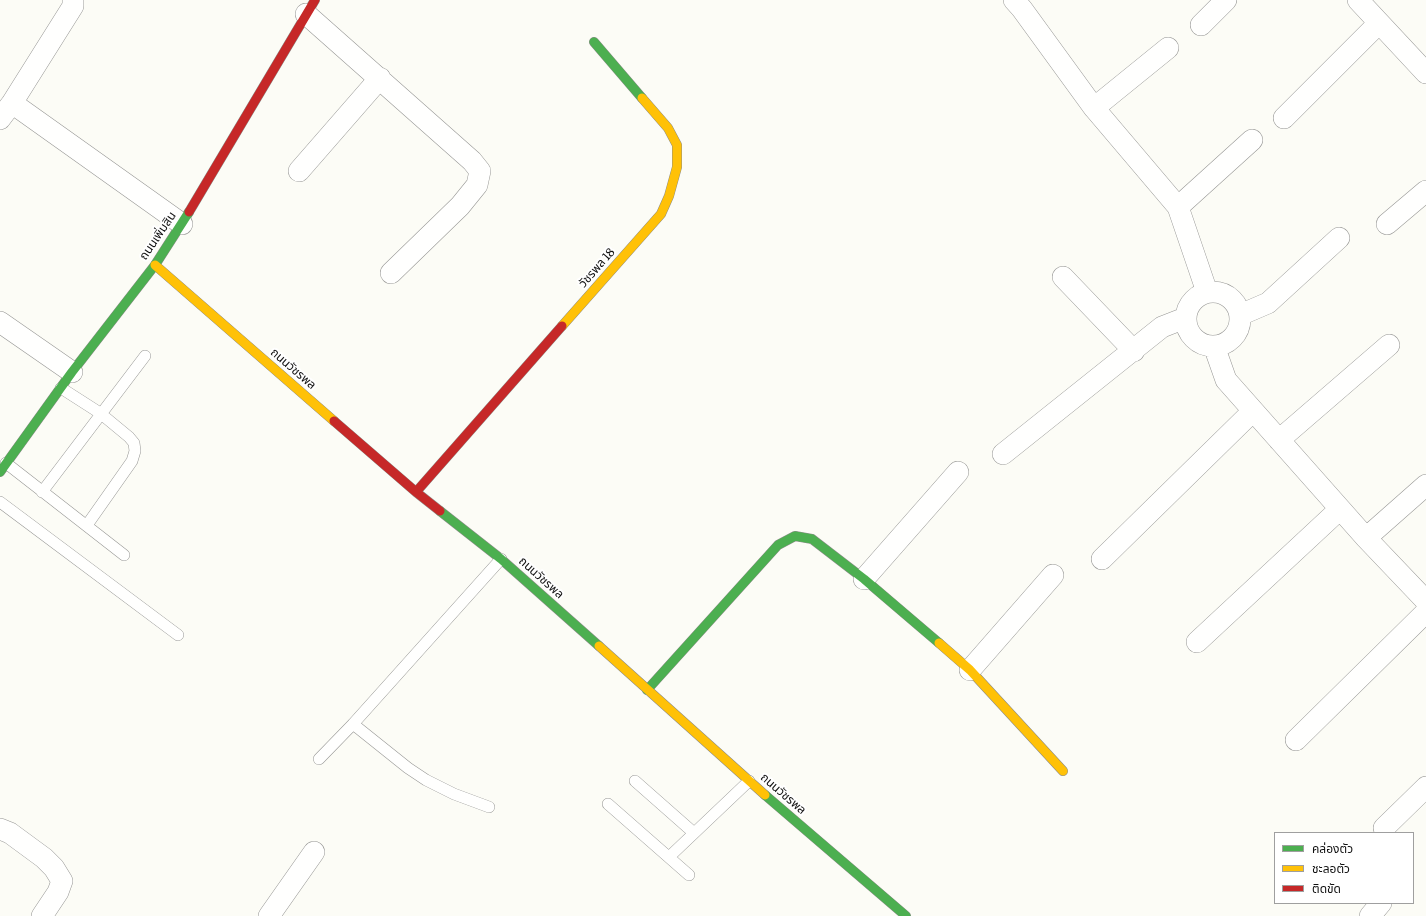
<!DOCTYPE html>
<meta charset="utf-8">
<style>
body{margin:0}
#map{position:relative;width:1426px;height:916px;overflow:hidden;background:#fcfcf6;font-family:Literata,"Noto Sans Thai",serif}
canvas{display:block}
.legend{position:absolute;left:1274px;top:832px;width:140px;height:72px;box-sizing:border-box;background:#fff;border:1px solid #9f9f9f;margin:0;padding:5px 7px;list-style:none;font-size:12px;color:#101010}
.legend li{display:flex;align-items:center;gap:8px;height:20px}
.legend b{width:20px;border:1px solid #9f9f9f}
</style>
<div id="map">
<canvas width="1426" height="916"></canvas>
<ul class="legend">
<li><b style="height:5px;background:#4caf50"></b>คล่องตัว</li>
<li><b style="height:5px;background:#ffc107"></b>ชะลอตัว</li>
<li><b style="height:5px;background:#c62828"></b>ติดขัด</li>
</ul>
</div>
<script>
const ctx = document.querySelector('canvas').getContext('2d');
ctx.lineJoin = 'round';
const poly = rows => new Path2D(rows.map(r => 'M' + r).join(''));
function stroke(path, color, width, dash) { ctx.strokeStyle = color; ctx.lineWidth = width; ctx.lineCap = dash ? 'butt' : 'round'; ctx.setLineDash(dash || []); ctx.stroke(path); }
function write(font, color, halo, rows, align = 'center') {
  ctx.font = font + ' Literata,"Noto Sans Thai",serif'; ctx.lineWidth = 4; ctx.setLineDash([]); ctx.textBaseline = 'middle'; ctx.strokeStyle = halo; ctx.fillStyle = color; for (const [text, x, y, turn = 0] of rows) {
    ctx.save(); ctx.translate(x, y); ctx.rotate((+turn || 0) * Math.PI / 180); ctx.textAlign = isNaN(turn) ? turn : align; if (halo) ctx.strokeText(text, 0, 0); ctx.fillText(text, 0, 0); ctx.restore();
  }
}
const lane = poly([
 [61,388,100,413,129,437,134,443,135,451,132,461,87,525],
 [6,463,124,555],
 [42,492,145,356],
 [0,502,178,635],
 [353,724,408,768,426,780,454,794,489,807],
 [319,759,353,724,501,559],
 [635,781,694,833],
 [608,804,689,875],
 [669,857,749,781]
]);
const street = poly([
 [1014,0,1022,9,1094,108,1178,207,1207,292],
 [1358,0,1426,73],
 [306,14,472,161,480,171,477,185,460,206,391,273],
 [1201,25,1226,0],
 [12,103,182,224],
 [1094,108,1168,48],
 [1284,118,1379,23],
 [0,119,12,103,73,6,73,0],
 [299,171,380,78],
 [1178,207,1252,140],
 [1387,224,1426,191],
 [1063,277,1134,351],
 '1186 319a27 27 0 1 1 54 0a27 27 0 1 1-54 0Z',
 [1240,315,1268,303,1339,238],
 [0,322,72,372],
 [1214,346,1226,380,1366,538,1426,601],
 [1279,440,1389,345],
 [1003,454,1162,327,1185,318],
 [1366,538,1426,485],
 [1102,559,1253,411],
 [864,579,958,472],
 [1197,642,1340,509],
 [970,670,1053,575],
 [1296,740,1426,612],
 [1384,828,1426,787],
 [0,829,10,833,44,858,54,868,62,881,58,892,42,916],
 [269,916,314,852],
 [1370,916,1381,903]
]);
const fast = poly([
 [594,42,642,98],
 [0,472,72,372,155,265,189,212],
 [440,511,501,559,599,646],
 [647,690,778,545,795,536,812,539,864,579,939,643],
 [765,795,906,916]
]);
const slow = poly([
 [155,265,334,421],
 [562,326,661,214,669,196,677,167,677,145,668,128,642,98],
 [939,643,970,670,1063,771],
 [599,646,765,795]
]);
const jam = poly([
 [189,212,315,0],
 [334,421,416,492,440,511],
 [416,492,562,326]
]);
stroke(lane, '#969694', 12);
stroke(street, '#969694', 22);
stroke(fast, '#8d8d8a', 10);
stroke(slow, '#8d8d8a', 10);
stroke(jam, '#8d8d8a', 10);
stroke(lane, '#fffffe', 11);
stroke(street, '#fffffe', 21);
stroke(fast, '#4caf50', 9);
stroke(slow, '#ffc107', 9);
stroke(jam, '#c62828', 9);
write('12px', '#101010', '#fff', [
 ["ถนนเพิ่มสิน",158,236,-56],
 ["วัชรพล 18",597,268,-49],
 ["ถนนวัชรพล",293,369,41],
 ["ถนนวัชรพล",541,578,42],
 ["ถนนวัชรพล",783,794,41]
]);
</script>
